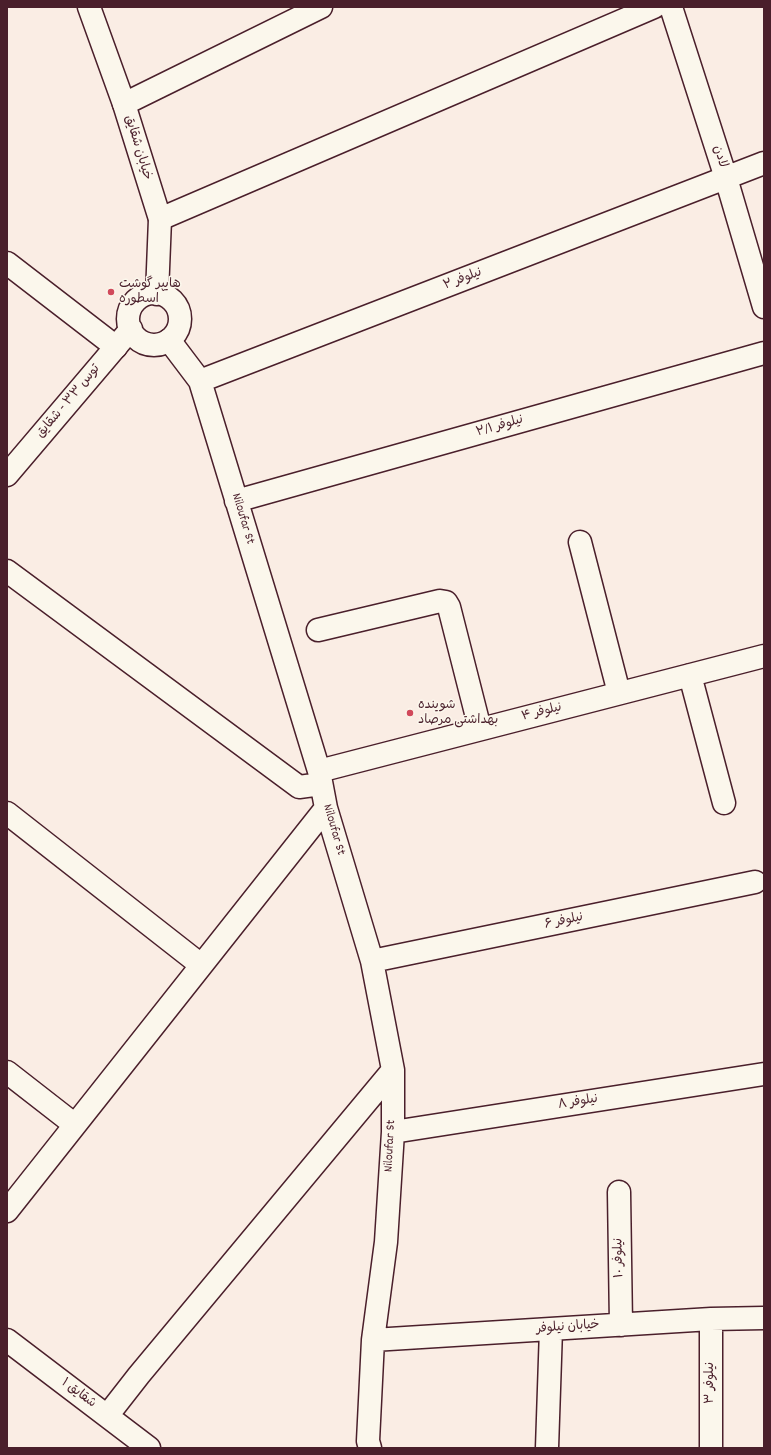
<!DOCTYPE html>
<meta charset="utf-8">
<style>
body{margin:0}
#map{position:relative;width:771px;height:1455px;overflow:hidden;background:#faede4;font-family:Dekko,sans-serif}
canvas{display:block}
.frame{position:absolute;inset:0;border:8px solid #4a1f2b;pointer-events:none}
</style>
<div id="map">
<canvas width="771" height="1455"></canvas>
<div class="frame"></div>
</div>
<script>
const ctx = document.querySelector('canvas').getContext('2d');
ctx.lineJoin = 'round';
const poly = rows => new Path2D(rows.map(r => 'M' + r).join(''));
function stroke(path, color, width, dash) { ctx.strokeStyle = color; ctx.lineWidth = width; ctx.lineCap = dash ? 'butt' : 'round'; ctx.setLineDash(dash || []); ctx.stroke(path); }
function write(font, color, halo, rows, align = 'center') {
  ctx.font = font + ' Dekko,"Playpen Sans Arabic",sans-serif'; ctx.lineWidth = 3; ctx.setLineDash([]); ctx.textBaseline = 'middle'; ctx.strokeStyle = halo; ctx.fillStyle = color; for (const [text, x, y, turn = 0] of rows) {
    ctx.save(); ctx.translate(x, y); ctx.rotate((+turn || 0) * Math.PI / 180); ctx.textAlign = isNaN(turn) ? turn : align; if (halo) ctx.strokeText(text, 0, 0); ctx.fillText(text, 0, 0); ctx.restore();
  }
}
const minor = poly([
 [671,7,726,178,764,307],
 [124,104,321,7],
 [160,219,654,7],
 [7,263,116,347],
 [169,340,200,381,319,771,326,808,372,961,393,1070,393,1132,386,1242,373,1340,368,1441,370,1448],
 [200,381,764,163],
 [236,501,764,353],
 [580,542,619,693],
 [7,571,299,787,321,784],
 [318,630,440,601,446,602,449,607,480,729],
 [690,675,724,803],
 [319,771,764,656],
 [7,813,201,965],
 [372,961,755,882],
 [7,1072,75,1125],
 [393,1132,764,1074],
 [619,1192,621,1325],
 [7,1211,326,808],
 [711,1319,711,1448],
 [7,1340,149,1448],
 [373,1340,711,1319,764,1318],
 [107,1416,139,1375,393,1070],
 [547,1448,551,1329]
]);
const tertiary = poly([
 [89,7,124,104,160,219,157,294],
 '128 319a26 26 0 1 1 52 0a26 26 0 1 1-52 0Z',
 [7,475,131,329]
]);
stroke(minor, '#4a1f2b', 25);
stroke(tertiary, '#4a1f2b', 25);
stroke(minor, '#fbf7ec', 22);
stroke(tertiary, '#fbf7ec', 22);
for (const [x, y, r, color] of [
 [111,292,4,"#d1495b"],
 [410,713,4,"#d1495b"]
]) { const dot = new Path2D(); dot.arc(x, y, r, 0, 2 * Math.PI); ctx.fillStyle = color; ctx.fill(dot); stroke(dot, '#fbf7ec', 1.5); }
write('13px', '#4a1f2b', '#fbf7ec', [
 ["خیابان شقایق",137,148,73],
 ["لادن",719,157,72],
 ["نیلوفر ۲",463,280,-21],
 ["توس ۳۳ - شقایق",69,402,-50],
 ["نیلوفر ۲/۱",500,427,-16],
 ["Niloufar St",242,519,73],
 ["نیلوفر ۴",542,713,-14],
 ["Niloufar St",333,830,74],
 ["نیلوفر ۶",564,922,-12],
 ["نیلوفر ۸",578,1103,-9],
 ["Niloufar St",391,1146,-87],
 ["نیلوفر ۱۰",620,1258,-91],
 ["خیابان نیلوفر",568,1328,-4],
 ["نیلوفر ۳",711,1383,-90],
 ["شقایق ۱",78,1394,37]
]);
write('13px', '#4a1f2b', '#fbf7ec', [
 ["هایپر گوشت",119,285],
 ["اسطوره",119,300],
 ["شوینده",418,706],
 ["بهداشتی مرصاد",418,721]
], 'left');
</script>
